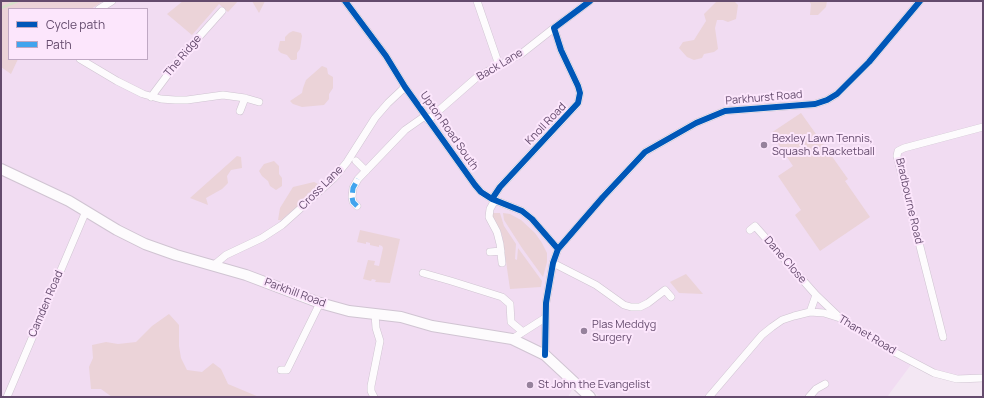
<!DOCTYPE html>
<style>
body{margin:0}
#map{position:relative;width:984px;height:398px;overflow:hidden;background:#f3e7f3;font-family:Manrope,sans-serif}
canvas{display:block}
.frame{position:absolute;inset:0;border:2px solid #644b6d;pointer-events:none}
.legend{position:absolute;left:8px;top:8px;width:140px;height:52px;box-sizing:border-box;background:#fce6fc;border:1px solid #bfa8c3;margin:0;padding:5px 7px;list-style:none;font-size:12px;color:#644b6d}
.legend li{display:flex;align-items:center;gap:8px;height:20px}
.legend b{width:20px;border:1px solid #bfa8c3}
</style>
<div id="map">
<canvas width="984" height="398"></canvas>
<div class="frame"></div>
<ul class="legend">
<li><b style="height:5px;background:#0057b8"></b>Cycle path</li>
<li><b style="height:5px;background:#41a4ee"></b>Path</li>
</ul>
</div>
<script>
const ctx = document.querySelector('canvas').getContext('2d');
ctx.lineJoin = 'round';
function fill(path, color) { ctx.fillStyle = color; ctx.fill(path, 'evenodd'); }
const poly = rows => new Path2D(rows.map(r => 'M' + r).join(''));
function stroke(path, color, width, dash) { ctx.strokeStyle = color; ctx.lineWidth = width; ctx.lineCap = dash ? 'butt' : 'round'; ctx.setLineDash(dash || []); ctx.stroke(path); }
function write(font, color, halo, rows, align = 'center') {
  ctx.font = font + ' Manrope,sans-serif'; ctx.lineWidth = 4; ctx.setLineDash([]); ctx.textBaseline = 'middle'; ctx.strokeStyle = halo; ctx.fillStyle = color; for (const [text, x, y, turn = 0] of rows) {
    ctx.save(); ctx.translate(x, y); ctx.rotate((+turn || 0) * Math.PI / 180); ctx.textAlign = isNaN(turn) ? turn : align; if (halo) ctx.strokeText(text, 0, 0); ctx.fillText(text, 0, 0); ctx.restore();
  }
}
fill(poly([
 [1,1,983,1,983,378,957,379,913,362,887,397,600,397,578,379,568,397,1,397],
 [9,9,147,9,147,59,9,59]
]), '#f1dcf2');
fill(poly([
 [1,1,103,1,91,9,9,9,9,59,18,59,11,74,1,67],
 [183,1,238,1,228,12,219,4,192,35,167,14],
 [251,1,265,1,259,13,252,1],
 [717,1,734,1,738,5,736,19,728,22,723,20,717,20,715,28,718,49,714,52,704,54,702,58,694,60,687,57,679,48,683,42,694,40,706,21,704,14],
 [809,1,827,1,826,7,818,15,810,15,811,4],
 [293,31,301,33,302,36,300,49,297,53,297,59,295,60,291,60,287,55,281,53,278,50,280,41,285,41,285,37,289,33],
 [322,66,327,68,328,74,333,77,333,88,329,94,329,99,324,105,302,107,293,104,290,101,302,93,303,88,306,80],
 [801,113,848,179,845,181,870,217,820,251,795,215,801,210,778,176,793,166,771,133],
 [237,156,241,157,242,168,231,170,227,176,228,183,222,189,206,198,208,205,190,198],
 [274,161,279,166,279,174,282,178,282,186,276,190,270,186,268,181,262,176,259,171,264,164],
 [314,182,318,184,314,191,308,193,303,202,281,220,278,220,280,208,293,187],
 [491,213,500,213,504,226,516,244,515,259,517,260,518,248,542,281,541,287,510,289,502,234,491,216],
 [503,213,510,214,521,220,535,233,542,243,547,253,547,262,543,277,522,248,504,220],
 [360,230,400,239,390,283,375,282,376,280,372,279,371,281,363,279,368,260,375,261,374,265,379,266,383,248,382,246,379,245,379,247,370,245,370,243,366,242,366,244,357,242],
 [686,274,703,294,679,293,670,282],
 [169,314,179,325,179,346,181,358,187,370,202,372,213,363,221,369,228,384,259,397,112,397,101,389,91,389,89,367,93,358,92,345,106,342,118,344,136,342,152,326]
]), '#ebd3d8');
stroke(poly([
 [1,8,18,1]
]), '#d7e1ca', 2.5);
const street = poly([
 [345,1,386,56,405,87,475,185,481,192,492,199,522,211,532,219,558,249],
 [477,1,499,65],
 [99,9,112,1],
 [80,59,117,81,143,94,161,99,175,100,187,100,223,95,245,98,240,111],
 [151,97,181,57,222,11],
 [245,98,259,102],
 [428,120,476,78,488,71,521,54,554,28],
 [356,161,366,171],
 [492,199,500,187,578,103,580,93,578,86,561,50,554,28,590,1],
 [495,200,490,209,489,217,497,232,500,244,502,263],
 [357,206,353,202,352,197,353,188,358,179,405,130,425,116],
 [750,230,755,226,816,295,839,317],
 [490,252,501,251],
 [553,263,596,285,624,305,631,307,640,307,648,303,665,290,671,297],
 [214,265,226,255,262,238,282,225,311,199,334,178,347,162,375,118,388,103,405,87],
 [423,273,451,281,502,297,510,304,511,322,523,332],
 [810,312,816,295],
 [943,337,897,156,898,151,904,148,983,127],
 [512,339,545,318],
 [545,355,546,303,553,263,558,249,603,197,645,152,696,123,725,111,815,104,827,100,837,94,869,62,920,1],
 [281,370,287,370,320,303],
 [7,397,86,211],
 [374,397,371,391,371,386,380,341,376,328,375,314],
 [709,397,762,335,772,327,782,320,794,316,810,312,824,313,840,318,896,353,934,373,957,379,983,378],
 [809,397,816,389,825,384]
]);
const secondary = poly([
 [1,169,69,201,117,230,145,244,176,255,246,275,320,303,349,311,401,317,432,326,512,339,545,355,590,397]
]);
stroke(street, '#cfc4d1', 8);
stroke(secondary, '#d0c4d2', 12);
stroke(street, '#fdfbfd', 7);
stroke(secondary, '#fdfbfd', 10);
stroke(poly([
 [357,206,353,202,352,197,353,188,358,179]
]), '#41a4ee', 5, [10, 5]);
stroke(poly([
 [345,1,386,56,405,87,475,185,481,192,492,199,522,211,532,219,558,249],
 [492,199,500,187,578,103,580,93,578,86,561,50,554,28,590,1],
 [545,355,546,303,553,263,558,249,603,197,645,152,696,123,725,111,815,104,827,100,837,94,869,62,920,1]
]), '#0057b8', 6);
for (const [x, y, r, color] of [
 [764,145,4,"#96829c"],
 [584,331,4,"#96829c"],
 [530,385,4,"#96829c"]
]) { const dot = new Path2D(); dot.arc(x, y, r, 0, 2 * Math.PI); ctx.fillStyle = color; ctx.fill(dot); stroke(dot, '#fce6fc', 1.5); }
write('11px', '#644b6d', '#fce6fc', [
 ["The Ridge",183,56,-50],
 ["Back Lane",500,65,-31],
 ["Parkhurst Road",764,98,-5],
 ["Knoll Road",546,124,-46],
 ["Upton Road South",449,131,55],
 ["Cross Lane",321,188,-45],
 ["Bradbourne Road",909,201,77],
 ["Dane Close",785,260,49],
 ["Parkhill Road",295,293,20],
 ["Camden Road",46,304,-67],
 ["Thanet Road",867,335,31]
]);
write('11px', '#644b6d', '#fce6fc', [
 ["Bexley Lawn Tennis,",772,139],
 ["Squash & Racketball",772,152],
 ["Plas Meddyg",592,325],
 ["Surgery",592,338],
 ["St John the Evangelist",538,385]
], 'left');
</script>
